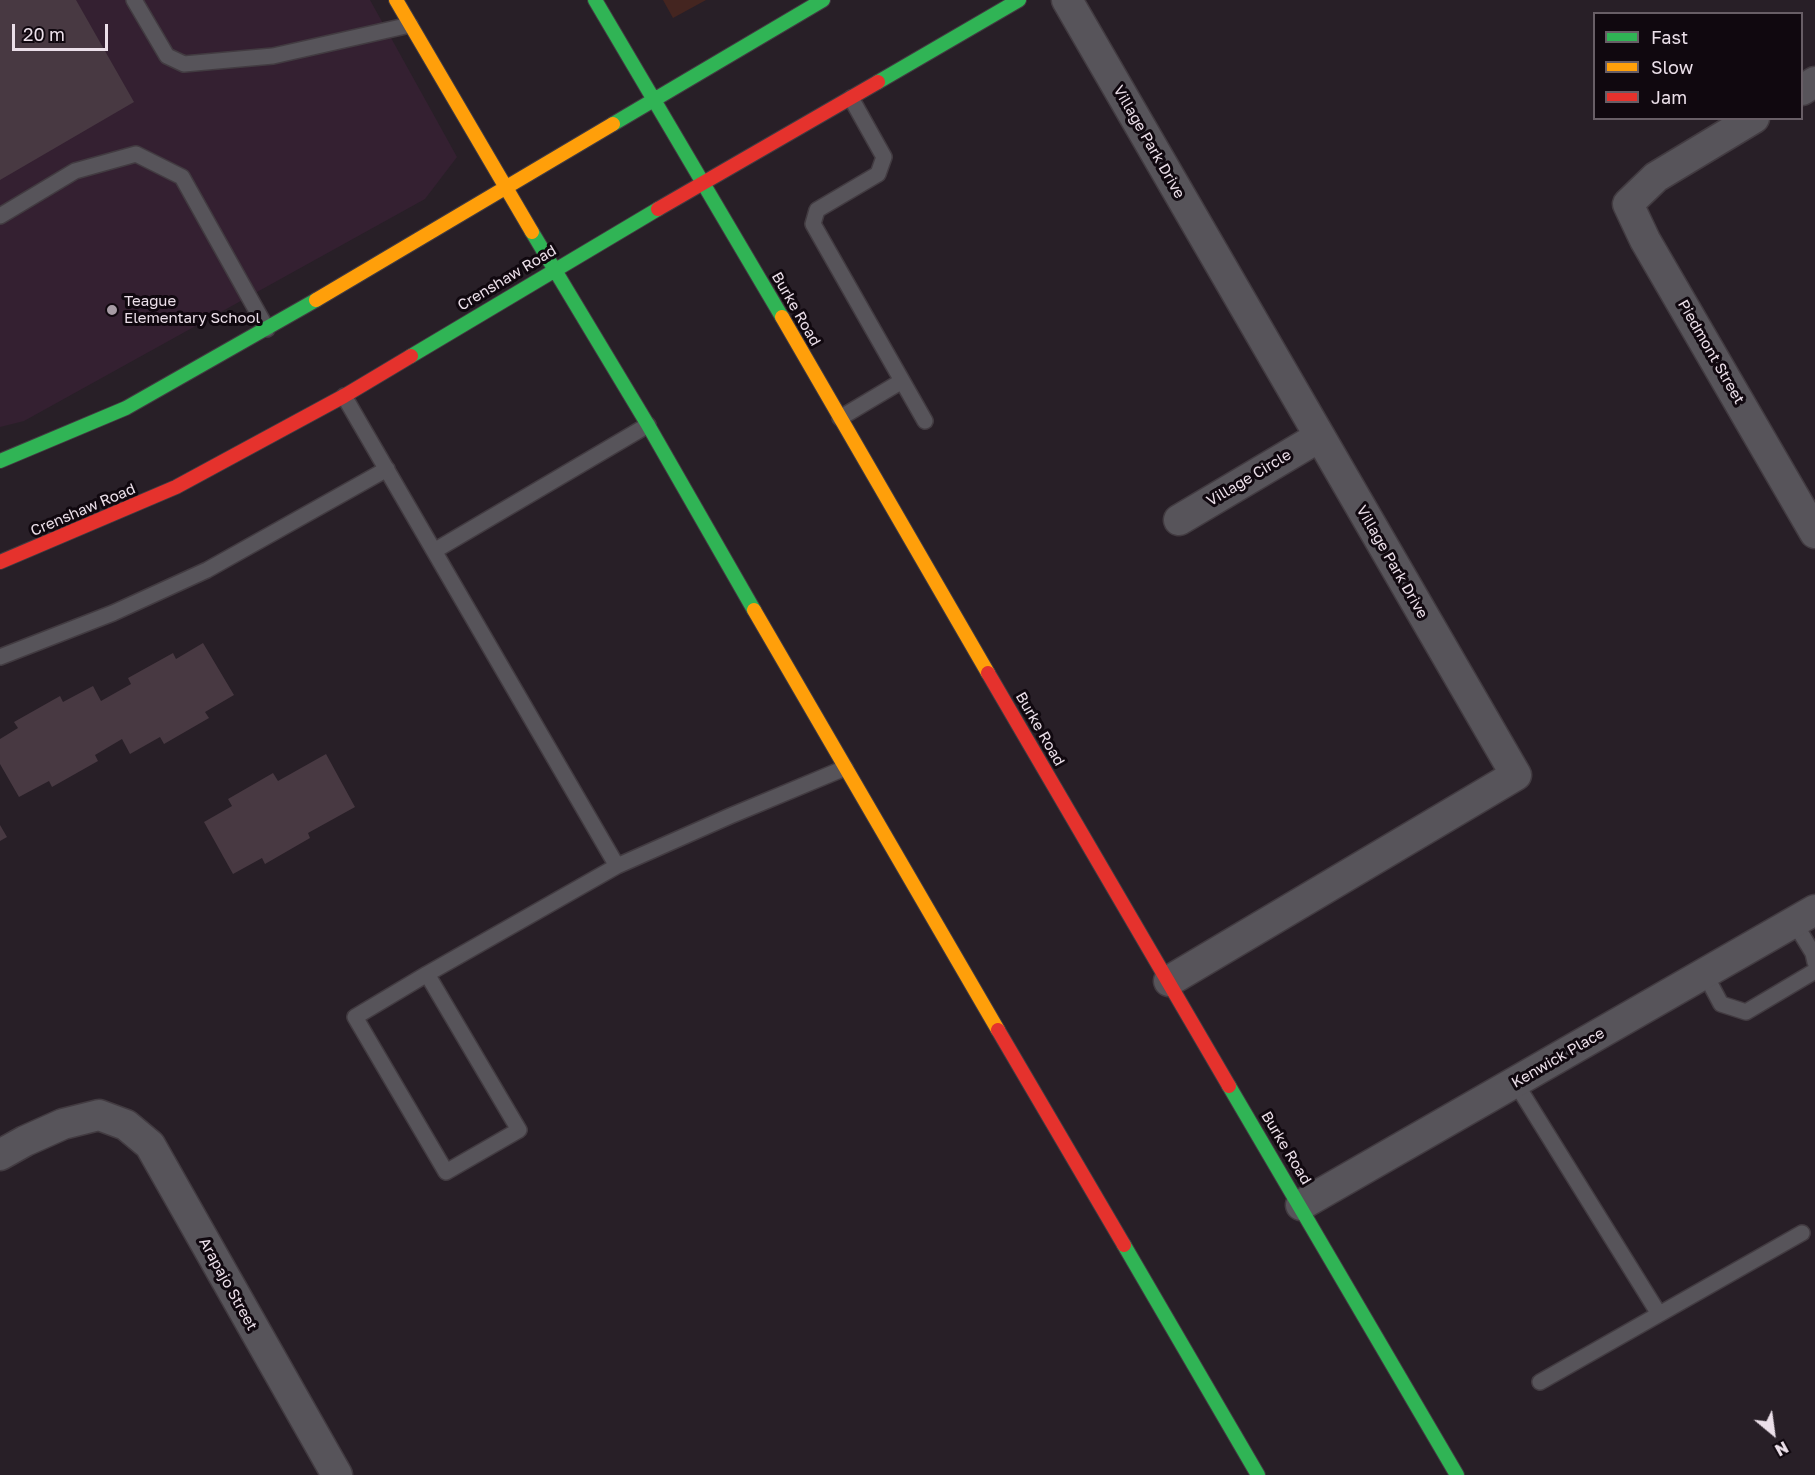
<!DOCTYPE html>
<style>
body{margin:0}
#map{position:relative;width:1815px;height:1475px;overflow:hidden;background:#281f27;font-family:"Golos Text",sans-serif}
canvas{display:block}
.legend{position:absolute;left:1593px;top:12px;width:210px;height:108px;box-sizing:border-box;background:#10080f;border:2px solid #685e66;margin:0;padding:8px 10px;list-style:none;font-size:18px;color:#ebdfe9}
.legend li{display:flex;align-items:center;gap:12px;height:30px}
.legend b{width:30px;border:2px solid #685e66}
.north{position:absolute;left:1743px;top:1403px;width:60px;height:60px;-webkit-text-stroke:4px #10080f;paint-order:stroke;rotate:151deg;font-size:16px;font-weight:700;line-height:24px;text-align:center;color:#ebdfe9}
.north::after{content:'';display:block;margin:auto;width:21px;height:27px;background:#ebdfe9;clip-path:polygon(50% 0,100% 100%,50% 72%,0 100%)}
.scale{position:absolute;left:12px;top:24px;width:96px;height:27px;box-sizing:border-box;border:3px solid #ebdfe9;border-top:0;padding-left:8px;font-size:18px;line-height:21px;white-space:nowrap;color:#ebdfe9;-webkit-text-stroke:4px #10080f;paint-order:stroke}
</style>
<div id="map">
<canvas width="1815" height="1475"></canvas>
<ul class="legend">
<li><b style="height:8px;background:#30b455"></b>Fast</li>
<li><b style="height:8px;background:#ff9f0a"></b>Slow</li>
<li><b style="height:8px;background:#e5322d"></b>Jam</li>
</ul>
<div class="north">N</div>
<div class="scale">20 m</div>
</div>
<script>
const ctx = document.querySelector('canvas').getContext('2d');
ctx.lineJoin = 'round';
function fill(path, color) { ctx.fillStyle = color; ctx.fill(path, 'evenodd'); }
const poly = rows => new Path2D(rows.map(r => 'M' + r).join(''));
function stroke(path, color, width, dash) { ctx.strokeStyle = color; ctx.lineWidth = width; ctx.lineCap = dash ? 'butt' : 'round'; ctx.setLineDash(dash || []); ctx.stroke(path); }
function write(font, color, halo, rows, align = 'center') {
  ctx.font = font + ' "Golos Text",sans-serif'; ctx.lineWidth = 6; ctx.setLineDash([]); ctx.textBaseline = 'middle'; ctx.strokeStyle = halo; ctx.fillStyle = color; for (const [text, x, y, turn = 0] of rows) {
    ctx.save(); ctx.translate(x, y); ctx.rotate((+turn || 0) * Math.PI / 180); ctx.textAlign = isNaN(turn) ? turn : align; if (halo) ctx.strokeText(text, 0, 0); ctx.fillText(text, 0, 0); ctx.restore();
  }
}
fill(poly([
 [0,0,370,0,457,157,425,199,24,421,0,427]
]), '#342031');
fill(poly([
 [663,0,706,0,673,18]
]), '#442520');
fill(poly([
 [0,0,76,0,134,102,0,180],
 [203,643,234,695,205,712,209,718,164,744,160,737,130,754,122,739,95,755,98,761,52,787,49,781,19,797,0,764,0,739,18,728,14,722,60,696,63,702,93,686,101,701,131,684,128,678,173,653,176,659],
 [326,754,355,807,308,833,310,838,265,864,262,858,233,874,204,822,232,806,228,799,273,773,278,781],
 [0,825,7,837,0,841]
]), '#483942');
const lane = poly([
 [134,0,167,56,184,64,273,56,410,25],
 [851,98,884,157,878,174,817,210,813,224,925,421],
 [0,216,75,171,136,154,182,177,267,329],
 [344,396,617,866],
 [840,418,902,381],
 [434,551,648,425],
 [0,657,113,613,207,570,387,469],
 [1794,922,1813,953,1815,962],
 [427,974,519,1130,446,1172,355,1017,427,974],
 [427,974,617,866,730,816,845,768],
 [1705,974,1721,1004,1746,1012,1815,971],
 [1515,1082,1659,1314],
 [1540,1382,1802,1233]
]);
const street = poly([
 [1067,0,1516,775,1169,981],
 [1802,90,1815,82],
 [1754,118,1656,177,1628,204,1645,240,1815,533],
 [1179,520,1319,437],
 [0,1155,25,1141,63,1124,99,1115,126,1125,150,1145,337,1475],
 [1301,1205,1815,910]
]);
const fast = poly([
 [595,0,782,317],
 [878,82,1019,0],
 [613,124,823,0],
 [532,232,648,425,754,610],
 [411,356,658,209],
 [0,461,126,408,316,300],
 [1229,1086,1457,1475],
 [1124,1245,1258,1475]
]);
const slow = poly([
 [396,0,532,232],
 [316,300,613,124],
 [782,317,988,673],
 [754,610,998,1030]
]);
const jam = poly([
 [658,209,878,82],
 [0,562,176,487,344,396,411,356],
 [988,673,1229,1086],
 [998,1030,1124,1245]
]);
stroke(lane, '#423b41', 18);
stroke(street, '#423b41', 33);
stroke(fast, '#423b41', 16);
stroke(slow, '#423b41', 16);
stroke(jam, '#423b41', 16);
stroke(lane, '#57545a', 15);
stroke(street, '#57545a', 30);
stroke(fast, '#30b455', 14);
stroke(slow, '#ff9f0a', 14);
stroke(jam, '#e5322d', 14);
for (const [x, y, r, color] of [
 [112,310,6,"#a79ca5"]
]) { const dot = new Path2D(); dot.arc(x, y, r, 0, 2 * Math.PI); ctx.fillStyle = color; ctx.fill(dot); stroke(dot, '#10080f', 2); }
write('15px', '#ebdfe9', '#10080f', [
 ["Village Park Drive",1149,142,60],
 ["Crenshaw Road",507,278,-31],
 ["Burke Road",796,309,60],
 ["Piedmont Street",1711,352,60],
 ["Village Circle",1249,478,-31],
 ["Crenshaw Road",83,510,-23],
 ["Village Park Drive",1392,562,60],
 ["Burke Road",1040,729,60],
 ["Kenwick Place",1558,1058,-30],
 ["Burke Road",1286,1148,59],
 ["Arapajo Street",228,1284,61]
]);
write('15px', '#ebdfe9', '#10080f', [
 ["Teague",124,301],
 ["Elementary School",124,318]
], 'left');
</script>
